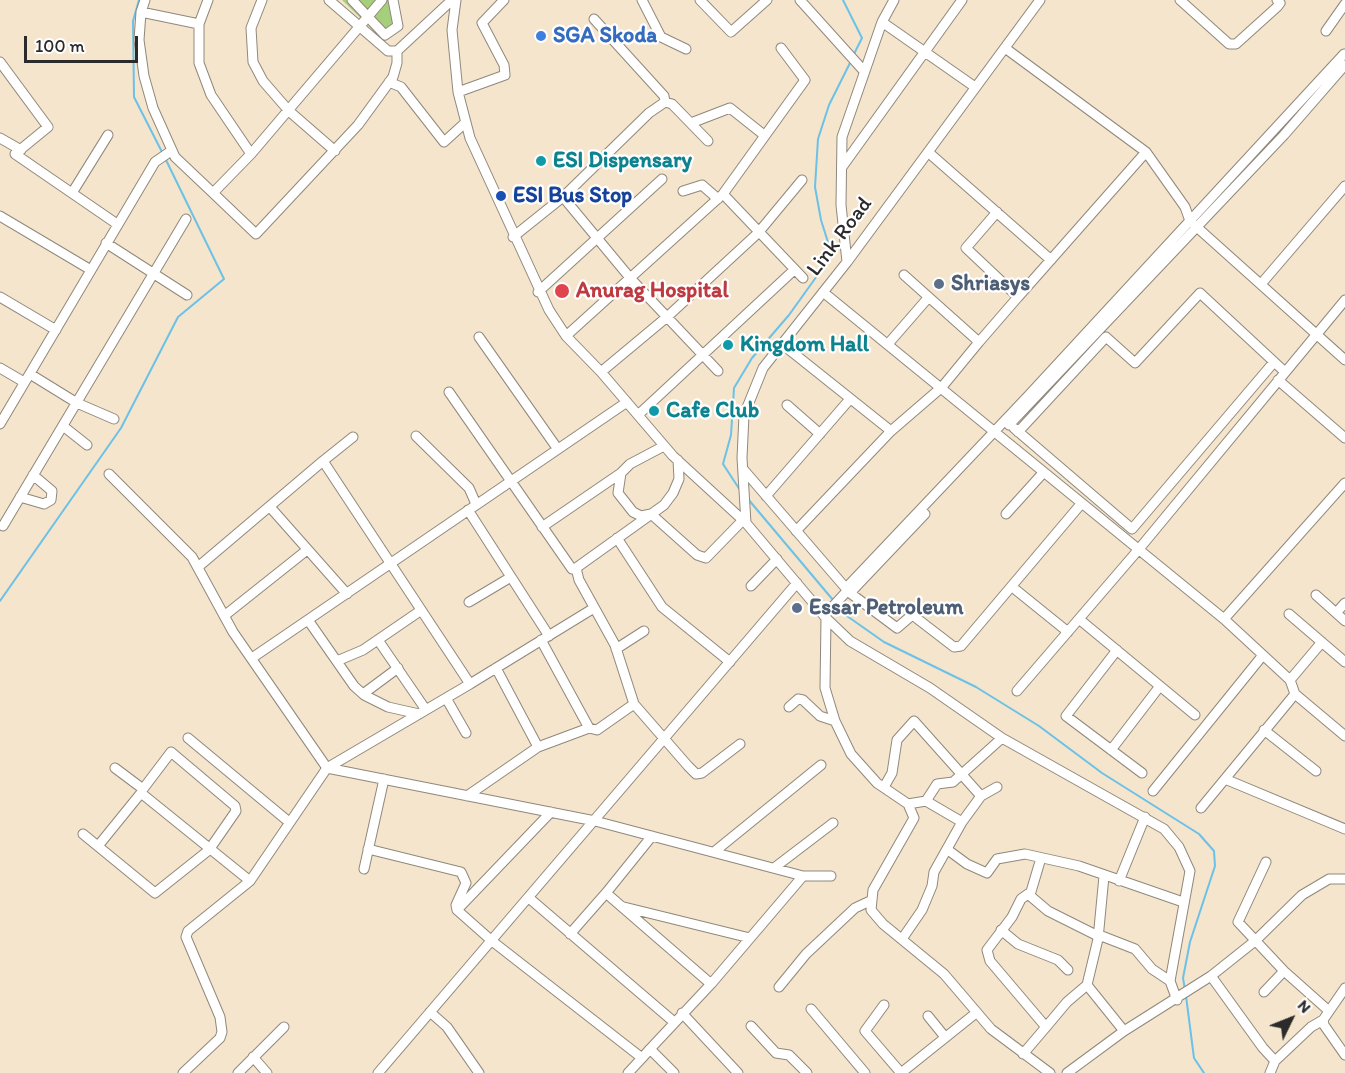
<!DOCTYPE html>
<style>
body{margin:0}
#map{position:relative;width:1345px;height:1073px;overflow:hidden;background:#f4e5cc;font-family:Itim,sans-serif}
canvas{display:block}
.north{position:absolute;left:1261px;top:989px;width:60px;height:60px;-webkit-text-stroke:4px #fff;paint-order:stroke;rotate:47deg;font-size:16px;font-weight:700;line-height:24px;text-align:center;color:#2b2b2b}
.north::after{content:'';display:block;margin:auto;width:21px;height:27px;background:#2b2b2b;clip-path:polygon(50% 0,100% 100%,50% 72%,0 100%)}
.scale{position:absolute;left:24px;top:36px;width:114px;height:27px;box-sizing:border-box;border:3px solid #2b2b2b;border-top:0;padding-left:8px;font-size:18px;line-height:21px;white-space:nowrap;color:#2b2b2b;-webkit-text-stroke:4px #fff;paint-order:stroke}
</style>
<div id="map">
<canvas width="1345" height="1073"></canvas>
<div class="north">N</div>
<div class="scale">100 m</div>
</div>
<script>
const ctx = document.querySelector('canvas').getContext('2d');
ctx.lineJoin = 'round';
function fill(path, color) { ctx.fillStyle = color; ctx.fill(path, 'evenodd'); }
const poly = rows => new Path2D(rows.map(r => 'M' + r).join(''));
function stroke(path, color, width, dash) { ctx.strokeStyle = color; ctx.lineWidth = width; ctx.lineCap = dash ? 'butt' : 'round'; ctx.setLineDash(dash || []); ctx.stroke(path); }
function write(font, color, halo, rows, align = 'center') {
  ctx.font = font + ' Itim,sans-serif'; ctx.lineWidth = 4.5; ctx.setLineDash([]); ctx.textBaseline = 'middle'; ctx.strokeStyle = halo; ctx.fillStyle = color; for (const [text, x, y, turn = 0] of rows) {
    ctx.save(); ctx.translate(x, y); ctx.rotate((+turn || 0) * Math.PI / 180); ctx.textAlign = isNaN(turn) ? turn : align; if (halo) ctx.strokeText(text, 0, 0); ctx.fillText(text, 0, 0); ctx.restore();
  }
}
fill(poly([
 [342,0,396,0,401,30,383,40]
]), '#a5cf7b');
stroke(poly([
 [139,0,133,21,134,97,163,154],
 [843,0,862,38,853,56],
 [740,490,723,464,731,435,734,388,752,358,789,315,832,255,821,220,815,187,818,139,829,105,851,61],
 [748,499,833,600],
 [0,601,121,428,178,317,224,279,166,160],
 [837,604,847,616,884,642,976,687,1039,726,1102,773,1199,834,1214,851,1215,866,1190,942,1183,978,1185,990],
 [1186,996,1194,1058,1204,1073]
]), '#6bc1e8', 2);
const minor = poly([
 [208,0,199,24,199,63,211,95,251,154,382,0],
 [262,0,251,28,253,62,263,81,289,111,335,151],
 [329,0,388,51,397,51,452,0],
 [352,0,385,35,398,26,393,0],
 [456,0,452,30,458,92,470,138,549,310,566,336,601,372,673,456,746,523,826,618,825,688,835,721,851,754,877,783,908,804,914,818,873,890,871,910,883,924,944,974,991,1029,1050,1073],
 [642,0,661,37,686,49],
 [700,0,731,32,767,0],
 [800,0,863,70],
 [1180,0,1229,44,1236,44,1277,7,1280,3,1277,0],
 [141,12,145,0],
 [594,19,664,96,665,102,672,104,708,141],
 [882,22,975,87],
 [199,24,141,12,139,40,144,76,153,108,175,157,213,193,251,154],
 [1326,31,1345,4],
 [1005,48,1146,152,1185,207,1190,221,1345,360],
 [0,62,48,127,15,154,117,224],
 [389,82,401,87,444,142,466,122],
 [458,92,505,75,504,65,482,23,504,0],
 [691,123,730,108,764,135],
 [0,138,21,150],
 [928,152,1051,260],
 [842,167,962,0],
 [683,191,702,185,718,199],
 [72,193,108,135],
 [213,193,256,234,358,125,393,77,397,63,397,51],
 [723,194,803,278],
 [563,197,631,279,718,371],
 [0,216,91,270],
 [513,237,563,197,649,113,665,102],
 [106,243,187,295],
 [847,262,841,205,842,137,882,22,894,0],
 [1261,284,1345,186],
 [538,292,662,179],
 [823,292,1224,619,1290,680,1295,694,1345,736],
 [0,297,56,330],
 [1018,297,1146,152],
 [566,336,723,194,805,80,781,48],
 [479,337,557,448],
 [979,342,1018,297,966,248,997,212],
 [782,344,891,431],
 [888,344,928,298],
 [0,368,24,382],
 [601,372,667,317,758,233,802,180],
 [30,374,77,403,114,419],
 [1278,380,1345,438],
 [449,392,572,569,576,568],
 [787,405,820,434],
 [638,415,794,270],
 [0,424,155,162,171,151],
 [1009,425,1284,135,1345,65],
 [63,426,87,445],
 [1014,428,1132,529,1274,362],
 [1018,432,1106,337,1135,363,1200,293,1285,372],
 [416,436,469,488,476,504],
 [664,446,630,464,621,473,618,493,633,512,641,516,651,514,697,555,706,558,743,520],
 [678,460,679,479,673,493,664,505,576,568,579,580,615,645,634,704,688,766,696,774,702,773,740,744],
 [323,461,353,437],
 [743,469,850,593,897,628,911,616,915,617,954,647,961,646,1081,504],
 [109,474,192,557,233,632,327,768,595,821,803,876,711,984,650,1049],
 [766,496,850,399],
 [20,497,44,504,51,500,52,491,33,475],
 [270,507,347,594],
 [468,510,549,636],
 [1006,514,1043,473],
 [746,523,742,458,744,415,763,368,847,262,1040,0],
 [3,526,186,219],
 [542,527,621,473],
 [796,531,891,431,942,387,979,342,904,275],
 [617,538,662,607,730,662],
 [198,567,323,461,470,684,594,608],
 [751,586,777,559],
 [846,588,1028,396,1344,54],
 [1016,590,1068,632],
 [850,593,925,514],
 [1316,595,1345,621],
 [469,602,511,577],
 [1336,613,1345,603],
 [1289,614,1345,662],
 [224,616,307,550],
 [824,616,848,590],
 [826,618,850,641,930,688,1002,738,1164,829,1179,847,1190,871,1170,981,1177,1000],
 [1079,619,1195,715],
 [1224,619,1345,483],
 [308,620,354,686,364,695,388,707,419,714],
 [378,640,426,710],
 [541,640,589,728,597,730,634,704],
 [616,649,644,631],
 [1117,650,1066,716,1142,773],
 [252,658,627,402],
 [337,661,363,650,420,611],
 [496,668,538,747,589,728],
 [1290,680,1322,642],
 [1017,691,1139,549,1345,300],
 [363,694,398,668],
 [446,698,466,733],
 [789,707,798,699,803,700,820,716,835,721],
 [1264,730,1316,771],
 [188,738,289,822],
 [1111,750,1160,686],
 [115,768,143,789,141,793,250,881],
 [1225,779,1345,829],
 [884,787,892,773,897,740,914,721,981,796],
 [1153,791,1263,655],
 [467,796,538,747],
 [926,801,937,784,953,782,1002,738],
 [1201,808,1295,694],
 [962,822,981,796,997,787],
 [83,834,155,893,209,850,236,811,235,806,171,752,143,789],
 [652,836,606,893,711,984],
 [98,846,141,793],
 [368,849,461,872,466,883,456,905,457,910,492,941,642,1058,650,1049,674,1073],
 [948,850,967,864,987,873,997,859,1025,854,1079,866,1183,902],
 [714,852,821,765],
 [1266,862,1238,922,1284,971,1329,1011],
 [774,868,833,823],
 [364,869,384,779],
 [803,876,831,876],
 [1104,876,1098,939,1087,985,1124,1031],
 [1119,881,1145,817],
 [1030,895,1041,858],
 [529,898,674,1022],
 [624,907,750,938],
 [457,910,551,812],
 [1001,930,1018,944,1058,960,1068,970],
 [570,934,606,893],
 [1099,935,1135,949,1152,969,1170,981],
 [902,939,922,910,932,886,934,872,962,822,926,801,908,804],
 [1211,976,1263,1048,1275,1061,1270,1073],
 [779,987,806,954,855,908,870,901],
 [1345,988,1323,1020,1324,1025,1345,1055],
 [1264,992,1284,971],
 [884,1005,865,1031,901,1073],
 [811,1009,865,1073],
 [430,1012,447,1027,479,1073],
 [682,1013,738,1073],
 [928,1016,945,1037],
 [751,1026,776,1053,789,1055,807,1073],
 [1046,1027,1067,1002,1087,985],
 [1023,1054,1046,1027,990,961,987,950,1012,917,1021,899,1028,894,1048,911,1098,936],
 [253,1057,267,1073],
 [1275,1061,1311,1027,1323,1020],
 [183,1073,220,1038,222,1032,220,1017,186,937,188,931,250,881,327,768,470,684],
 [238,1073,284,1027],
 [378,1073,797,583],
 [628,1073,642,1058],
 [901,1073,976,1013],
 [1067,1073,1124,1031,1211,976,1255,941,1302,895,1329,879,1345,879]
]);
stroke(minor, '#90887c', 11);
stroke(minor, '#fff', 9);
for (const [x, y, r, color] of [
 [541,36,6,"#3f7fe0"],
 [541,161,6,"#0f9aa8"],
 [501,196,6,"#1a4fb4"],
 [939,284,6,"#5c6f8a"],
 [562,291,8,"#e0444e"],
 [728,345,6,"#0f9aa8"],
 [654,411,6,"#0f9aa8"],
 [797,608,6,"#5c6f8a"]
]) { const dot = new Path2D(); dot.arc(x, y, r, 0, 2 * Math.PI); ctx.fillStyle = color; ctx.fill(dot); stroke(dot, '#fff', 2); }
write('bold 22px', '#366cbe', '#fff', [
 ["SGA Skoda",553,36]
], 'left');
write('bold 22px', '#0d838f', '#fff', [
 ["ESI Dispensary",553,161],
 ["Kingdom Hall",740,345],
 ["Cafe Club",666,411]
], 'left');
write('bold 22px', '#164399', '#fff', [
 ["ESI Bus Stop",513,196]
], 'left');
write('22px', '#2b2b2b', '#fff', [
 ["Link Road",840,237,-53]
]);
write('bold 22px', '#4e5e75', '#fff', [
 ["Shriasys",951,284],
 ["Essar Petroleum",809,608]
], 'left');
write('bold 22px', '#be3a42', '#fff', [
 ["Anurag Hospital",576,291]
], 'left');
</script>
